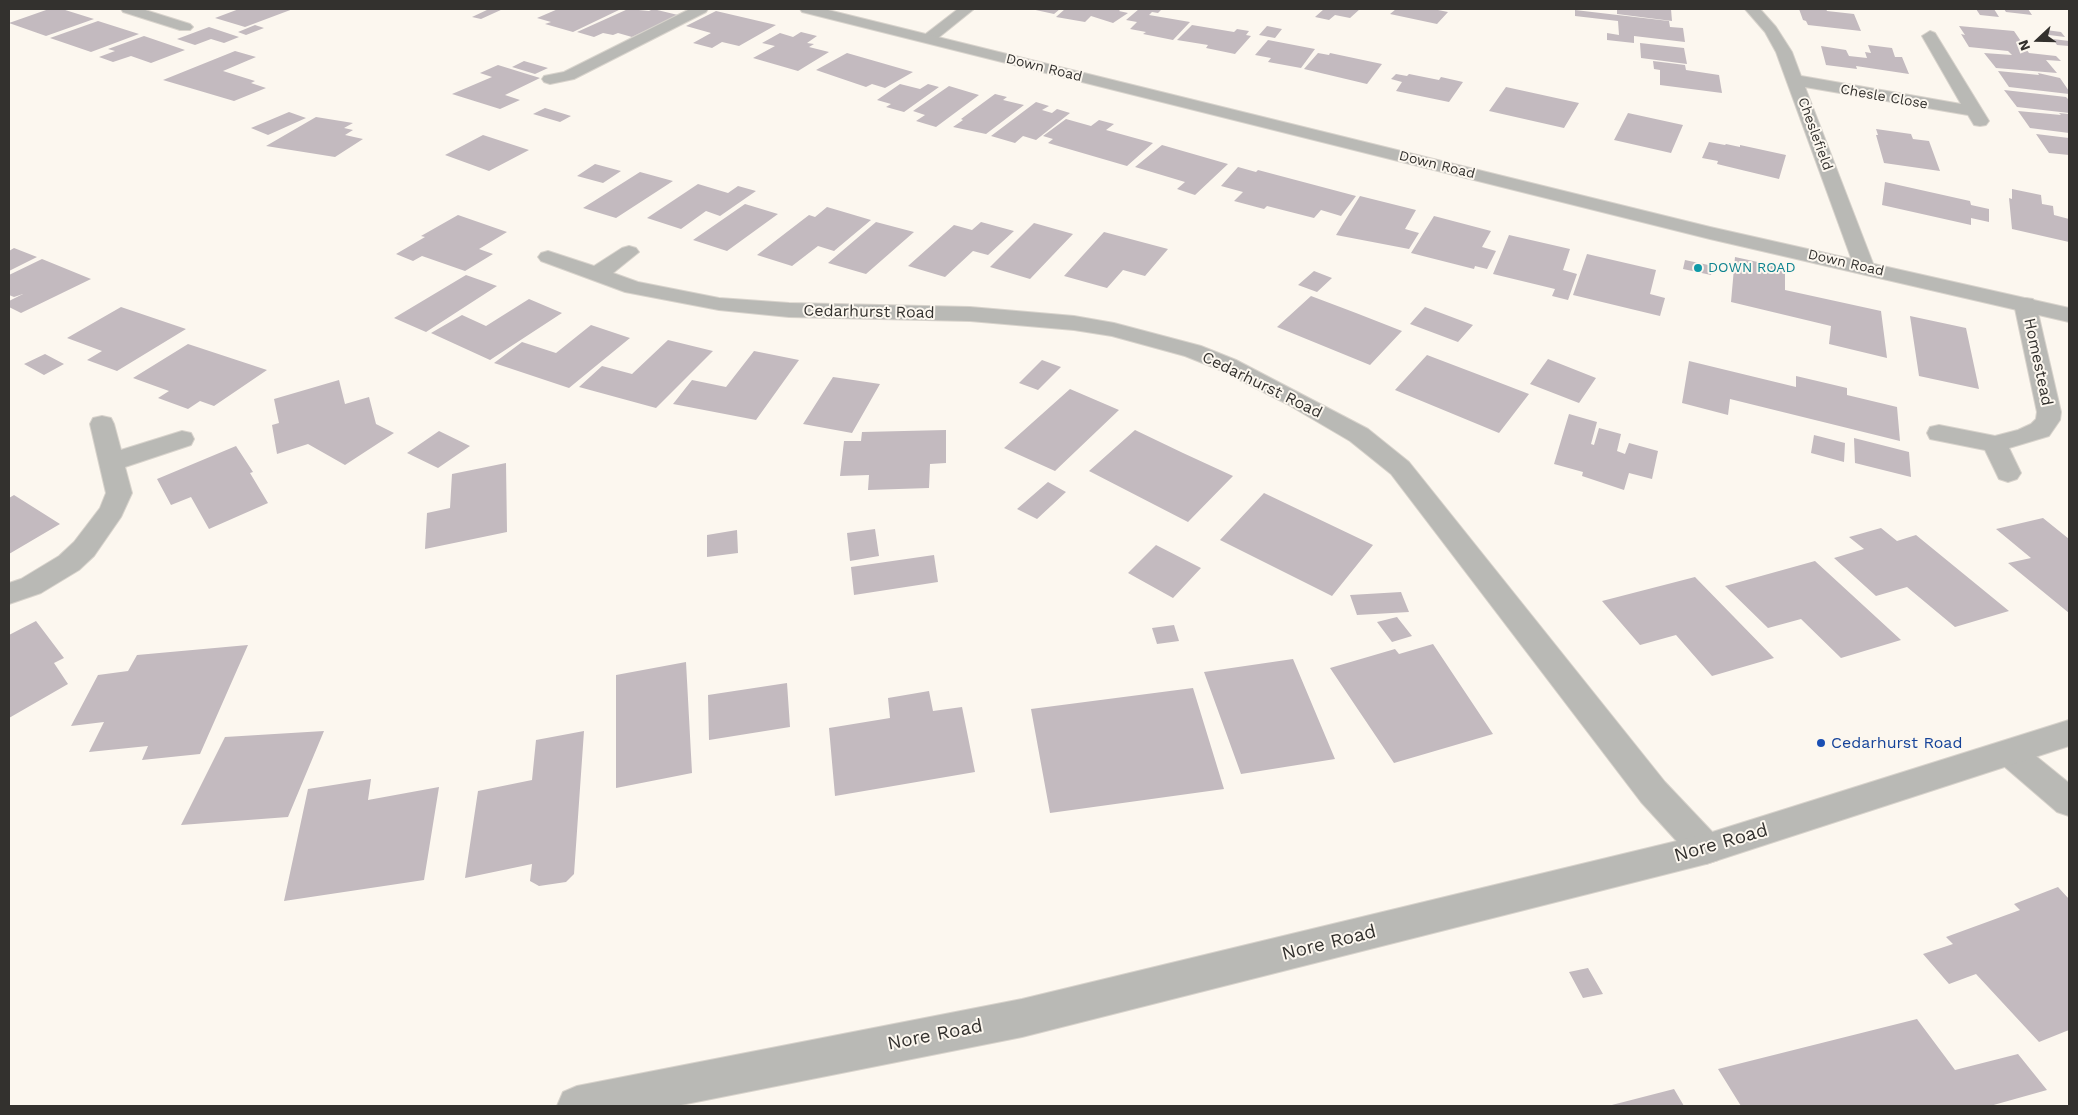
<!DOCTYPE html>
<style>
body{margin:0}
#map{position:relative;width:2078px;height:1115px;overflow:hidden;background:#fcf7ef;font-family:"Work Sans",sans-serif}
canvas{display:block}
.frame{position:absolute;inset:0;border:10px solid #33312e;pointer-events:none}
.north{position:absolute;left:2013px;top:15px;width:50px;height:50px;-webkit-text-stroke:4px #fcf7ef;paint-order:stroke;rotate:249deg;font-size:14px;font-weight:700;line-height:20px;text-align:center;color:#33312e}
.north::after{content:'';display:block;margin:auto;width:18px;height:22px;background:#33312e;clip-path:polygon(50% 0,100% 100%,50% 72%,0 100%)}
</style>
<div id="map">
<canvas width="2078" height="1115"></canvas>
<div class="frame"></div>
<div class="north">N</div>
</div>
<script>
const ctx = document.querySelector('canvas').getContext('2d');
ctx.lineJoin = 'round';
function fill(path, color) { ctx.fillStyle = color; ctx.fill(path, 'evenodd'); }
const poly = rows => new Path2D(rows.map(r => 'M' + r).join(''));
function stroke(path, color, width, dash) { ctx.strokeStyle = color; ctx.lineWidth = width; ctx.lineCap = dash ? 'butt' : 'round'; ctx.setLineDash(dash || []); ctx.stroke(path); }
function write(font, color, halo, rows, align = 'center') {
  ctx.font = font + ' "Work Sans",sans-serif'; ctx.lineWidth = 4; ctx.setLineDash([]); ctx.textBaseline = 'middle'; ctx.strokeStyle = halo; ctx.fillStyle = color; for (const [text, x, y, turn = 0] of rows) {
    ctx.save(); ctx.translate(x, y); ctx.rotate((+turn || 0) * Math.PI / 180); ctx.textAlign = isNaN(turn) ? turn : align; if (halo) ctx.strokeText(text, 0, 0); ctx.fillText(text, 0, 0); ctx.restore();
  }
}
fill(poly([
 [49,9,62,9,94,19,46,36,9,23],
 [239,9,293,9,245,27,215,18],
 [489,9,503,9,481,19,472,17],
 [558,9,621,9,573,32,545,24,551,22,537,18],
 [628,9,649,11,653,9,678,15,632,37,618,33,613,35,603,33,594,37,577,32],
 [1031,9,1060,9,1054,14],
 [1065,9,1121,9,1119,11,1128,13,1113,23,1091,16,1085,22,1056,17],
 [1139,9,1162,9,1158,13,1152,12,1149,15,1190,22,1173,40,1143,34,1146,32,1130,29,1137,22,1126,20],
 [1324,9,1360,9,1350,18,1335,15,1329,20,1315,17],
 [1396,9,1433,9,1448,12,1437,24,1390,14],
 [1617,9,1671,9,1672,21,1617,14],
 [1799,9,1826,9,1827,11,1854,14,1861,31,1808,25,1806,21,1803,20],
 [1976,9,1994,9,1999,17,1980,15],
 [2004,9,2028,9,2032,15,2006,12],
 [1575,10,1669,21,1670,27,1683,28,1685,42,1634,36,1634,43,1607,40,1607,33,1619,35,1618,21,1575,16],
 [716,11,776,25,739,46,722,42,712,48,693,43,711,33,686,26],
 [98,21,139,34,91,52,50,38],
 [255,25,264,28,246,35,238,32],
 [1192,25,1234,32,1237,29,1249,31,1246,35,1251,36,1235,54,1206,48,1208,45,1177,40],
 [1267,26,1282,29,1275,38,1259,35],
 [1959,26,2014,31,2029,53,2056,56,2061,61,2046,60,2057,73,1996,68,1984,53,2012,55,2008,51,1969,47,1961,34,1965,35],
 [209,27,239,37,224,43,211,39,195,45,177,39],
 [2046,30,2061,32,2065,37,2049,35],
 [801,32,817,36,807,43,814,44,809,47,829,52,798,71,753,58,775,46,762,43,780,33,793,37],
 [144,36,185,50,151,63,131,56,113,62,99,57,115,51,108,49],
 [2053,39,2069,41,2069,46,2057,45],
 [1268,40,1315,49,1301,68,1268,62,1271,58,1255,55],
 [1640,43,1684,48,1687,64,1641,58],
 [1868,45,1892,48,1895,57,1902,57,1909,74,1856,66,1857,69,1826,65,1821,46,1846,50,1849,56,1867,58,1865,52,1871,53],
 [235,51,256,57,223,71,255,81,251,83,266,88,234,101,163,80],
 [847,53,913,72,885,88,872,84,866,87,816,70],
 [1318,53,1329,55,1330,53,1382,64,1367,84,1304,69],
 [524,61,548,68,535,74,512,67],
 [1653,61,1685,65,1686,70,1719,75,1722,93,1660,85,1660,70,1654,69],
 [498,65,540,78,505,95,520,100,500,109,452,94,492,77,480,73],
 [1998,71,2039,75,2038,73,2060,78,2069,91,2069,94,2009,87],
 [1396,74,1407,76,1409,74,1439,80,1441,77,1463,82,1449,102,1396,91,1402,82,1391,79],
 [900,84,920,89,928,84,939,87,904,112,886,107,891,104,877,100],
 [949,86,979,95,936,127,916,121,925,115,913,111],
 [1506,87,1579,103,1564,128,1489,111],
 [2004,90,2066,97,2069,100,2069,113,2017,107],
 [995,94,1007,97,1003,100,1024,105,986,134,953,127,963,120,961,119],
 [1036,102,1049,106,1042,110,1052,113,1057,109,1070,113,1036,140,1023,136,1015,143,991,136],
 [545,108,571,116,560,122,533,114],
 [2018,111,2061,115,2059,113,2069,114,2069,133,2030,128],
 [289,112,306,118,268,135,251,128],
 [1628,113,1683,125,1671,153,1614,140],
 [316,117,353,123,344,128,353,130,345,135,363,139,335,157,266,146],
 [1066,119,1091,126,1099,120,1114,124,1106,130,1153,143,1127,166,1048,143,1053,139,1043,136],
 [1876,129,1911,134,1913,139,1929,141,1940,171,1884,163,1876,135,1878,135],
 [2036,134,2069,138,2069,155,2049,153],
 [483,135,529,150,489,171,445,155],
 [1709,142,1725,145,1726,144,1740,147,1740,145,1786,155,1779,179,1717,164,1718,161,1702,158],
 [1162,145,1228,164,1195,195,1177,189,1185,182,1135,167],
 [595,164,621,171,603,183,577,176],
 [1238,167,1256,172,1258,170,1356,196,1341,216,1321,210,1314,218,1267,206,1264,209,1234,201,1243,192,1221,186],
 [640,172,673,181,616,218,583,208],
 [1885,182,1970,201,1971,205,1989,209,1989,222,1971,218,1971,225,1882,205],
 [698,184,728,193,738,186,756,191,720,216,706,211,681,229,647,218],
 [2012,189,2041,195,2042,204,2053,206,2054,215,2069,219,2069,242,2012,229,2009,198,2012,199],
 [1360,196,1416,210,1405,229,1419,233,1409,249,1336,235],
 [745,204,778,214,727,251,693,240],
 [827,207,871,220,834,251,818,246,792,266,757,255,809,215,815,217],
 [458,215,507,232,479,249,493,254,465,271,422,256,413,261,396,254,425,237,421,236],
 [1434,216,1491,231,1482,247,1496,251,1487,269,1475,266,1474,269,1411,253],
 [876,222,914,232,866,274,828,263],
 [981,222,1014,231,988,255,973,251,945,277,908,266,954,225,972,230],
 [1034,223,1073,234,1030,279,990,267],
 [1104,232,1168,249,1145,276,1123,270,1107,288,1064,276],
 [1509,235,1570,249,1563,270,1577,274,1568,300,1552,296,1555,289,1493,274],
 [14,248,37,257,9,271,9,251],
 [1587,254,1656,270,1650,294,1665,298,1660,316,1573,295],
 [1735,257,1785,268,1785,290,1881,311,1887,358,1829,344,1831,326,1731,302],
 [42,259,91,279,21,313,9,307,9,301,23,294,14,297,9,295,9,275],
 [1685,260,1713,266,1711,275,1683,269],
 [1314,271,1332,278,1317,292,1298,285],
 [466,275,497,286,426,332,394,318],
 [1311,296,1356,313,1402,331,1370,365,1277,327],
 [529,299,562,313,490,360,431,333,462,315,486,326],
 [121,307,186,329,117,371,87,360,102,351,67,338],
 [1425,307,1473,325,1458,342,1410,324],
 [1910,316,1966,328,1979,389,1919,376],
 [591,325,630,338,569,388,494,363,522,342,556,353],
 [668,340,713,351,656,408,579,387,602,366,632,374],
 [188,344,267,370,214,406,200,401,188,409,158,398,169,391,133,378],
 [754,351,799,360,756,420,673,404,692,380,726,387],
 [45,354,64,364,44,375,24,364],
 [1427,355,1477,374,1529,394,1499,433,1395,390],
 [1548,359,1596,378,1579,403,1530,384],
 [1042,360,1061,367,1038,390,1019,383],
 [1689,361,1796,387,1796,376,1847,388,1847,395,1897,407,1900,441,1730,399,1728,415,1682,403],
 [833,377,880,384,852,433,803,424],
 [339,380,345,404,369,397,376,424,394,433,345,465,308,444,277,454,272,425,279,423,274,399],
 [1070,389,1119,410,1055,471,1004,448],
 [1569,414,1597,422,1591,444,1594,445,1599,428,1621,434,1617,451,1625,454,1629,443,1658,451,1652,479,1629,473,1624,490,1582,476,1583,472,1554,464],
 [946,430,946,463,930,464,929,488,868,490,869,475,840,476,844,441,861,441,862,432],
 [1135,430,1183,453,1233,476,1188,522,1089,471],
 [439,431,470,446,438,468,407,453],
 [1814,435,1845,443,1844,462,1811,453],
 [1854,438,1909,452,1911,477,1855,463],
 [236,446,253,472,250,473,268,503,209,529,191,497,171,505,157,479],
 [506,463,507,532,425,549,427,513,450,508,452,474],
 [1048,482,1066,492,1037,519,1017,509],
 [1264,493,1373,545,1332,596,1220,540],
 [14,495,60,524,9,554,9,498],
 [2043,518,2069,539,2069,613,2008,563,2031,558,1996,529],
 [1881,528,1897,541,1916,535,2009,611,1955,627,1907,587,1876,596,1834,558,1864,549,1849,537],
 [875,529,879,556,850,561,847,533],
 [737,530,738,553,707,557,707,535],
 [1156,545,1201,568,1173,598,1128,573],
 [934,555,938,582,854,595,851,567],
 [1815,561,1901,640,1841,658,1801,619,1768,628,1725,586],
 [1695,577,1774,658,1712,676,1676,635,1640,645,1602,601],
 [1401,592,1409,612,1357,615,1350,595],
 [1397,617,1412,636,1392,642,1377,622],
 [36,621,64,658,54,663,68,684,9,718,9,635],
 [1174,625,1179,641,1157,644,1152,628],
 [1433,644,1493,734,1394,763,1330,668,1395,649,1399,654],
 [248,645,200,754,142,760,148,746,89,752,104,722,71,726,98,675,128,671,137,655],
 [1293,659,1335,759,1241,774,1204,672],
 [686,662,692,773,616,788,616,675],
 [787,683,790,727,709,740,708,695],
 [1193,688,1224,789,1050,813,1031,709],
 [929,691,933,711,962,707,975,772,835,796,829,728,890,718,888,698],
 [324,731,288,817,181,825,225,737],
 [584,731,574,874,566,882,539,886,530,881,532,864,465,878,478,791,532,780,536,740],
 [371,779,368,800,439,787,424,880,284,901,308,789],
 [2058,887,2069,899,2069,1030,2039,1042,1976,974,1949,984,1923,954,1953,944,1946,937,2020,910,2014,904],
 [1588,968,1603,994,1583,998,1569,972],
 [1917,1019,1955,1070,2018,1054,2047,1090,1990,1106,1741,1106,1718,1069],
 [1674,1089,1684,1106,1608,1106]
]), '#c3babf');
const service = poly([
 [690,9,708,9,706,12,574,79,550,84,544,82,542,79,544,76,564,72,690,9]
]);
const minor = poly([
 [121,9,142,9,190,24,193,27,190,30,180,30,123,12,121,9],
 [958,9,974,9,933,42,923,42,920,39,923,36,958,9],
 [1745,9,1760,9,1776,27,1792,52,1801,76,1961,104,1922,36,1930,31,1935,33,1989,121,1986,125,1980,126,1974,125,1968,115,1805,87,1874,266,1871,270,1864,272,1857,270,1854,266,1776,52,1765,32,1745,9],
 [629,246,636,248,639,252,613,273,638,282,719,298,789,303,970,307,1074,316,1114,323,1201,346,1236,360,1368,429,1409,462,1665,782,1718,838,1723,849,1718,860,1706,864,1694,860,1641,802,1391,474,1350,441,1287,404,1220,370,1185,356,1112,336,1074,330,970,321,789,317,719,310,625,292,541,261,538,257,541,253,548,251,594,266,622,248,629,246],
 [2025,298,2033,299,2036,304,2061,412,2060,420,2049,436,2009,448,2021,473,2017,479,2008,482,1999,479,1985,450,1930,439,1927,433,1930,427,1939,425,1995,436,2018,430,2031,424,2036,419,2037,412,2014,304,2017,299,2025,298],
 [102,416,111,418,114,424,121,450,182,431,191,433,194,439,191,445,125,467,132,493,121,517,94,556,79,570,41,593,9,604,9,583,21,579,59,556,74,542,100,508,106,493,90,424,93,418,102,416],
 [2010,740,2021,744,2069,783,2069,816,2057,812,1999,762,1994,753,1999,744,2010,740]
]);
const tertiary = poly([
 [800,9,824,9,1710,227,2069,308,2069,322,1710,239,802,12,800,9],
 [2069,720,2069,746,1706,864,1022,1037,676,1106,557,1106,563,1092,577,1086,1022,999,1706,834,2069,720]
]);
stroke(service, '#d8d3cc', 2);
stroke(minor, '#d8d3cc', 2);
stroke(tertiary, '#d8d3cc', 2);
fill(service, '#b9b9b5');
fill(minor, '#b9b9b5');
fill(tertiary, '#b9b9b5');
for (const [x, y, r, color] of [
 [1698,268,5,"#0f9aa8"],
 [1821,743,5,"#1a4fb4"]
]) { const dot = new Path2D(); dot.arc(x, y, r, 0, 2 * Math.PI); ctx.fillStyle = color; ctx.fill(dot); stroke(dot, '#fcf7ef', 2); }
write('14px', '#33312e', '#fcf7ef', [
 ["Down Road",1044,68,14],
 ["Chesle Close",1884,97,10],
 ["Cheslefield",1815,134,70],
 ["Down Road",1437,165,14],
 ["Down Road",1846,263,13]
]);
write('14px', '#0d838f', '#fcf7ef', [
 ["DOWN ROAD",1708,268]
], 'left');
write('16px', '#33312e', '#fcf7ef', [
 ["Cedarhurst Road",869,312,1],
 ["Homestead",2038,362,78],
 ["Cedarhurst Road",1262,385,26]
]);
write('16px', '#164399', '#fcf7ef', [
 ["Cedarhurst Road",1831,743]
], 'left');
write('19px', '#33312e', '#fcf7ef', [
 ["Nore Road",1721,843,-16],
 ["Nore Road",1329,943,-14],
 ["Nore Road",935,1035,-11]
]);
</script>
